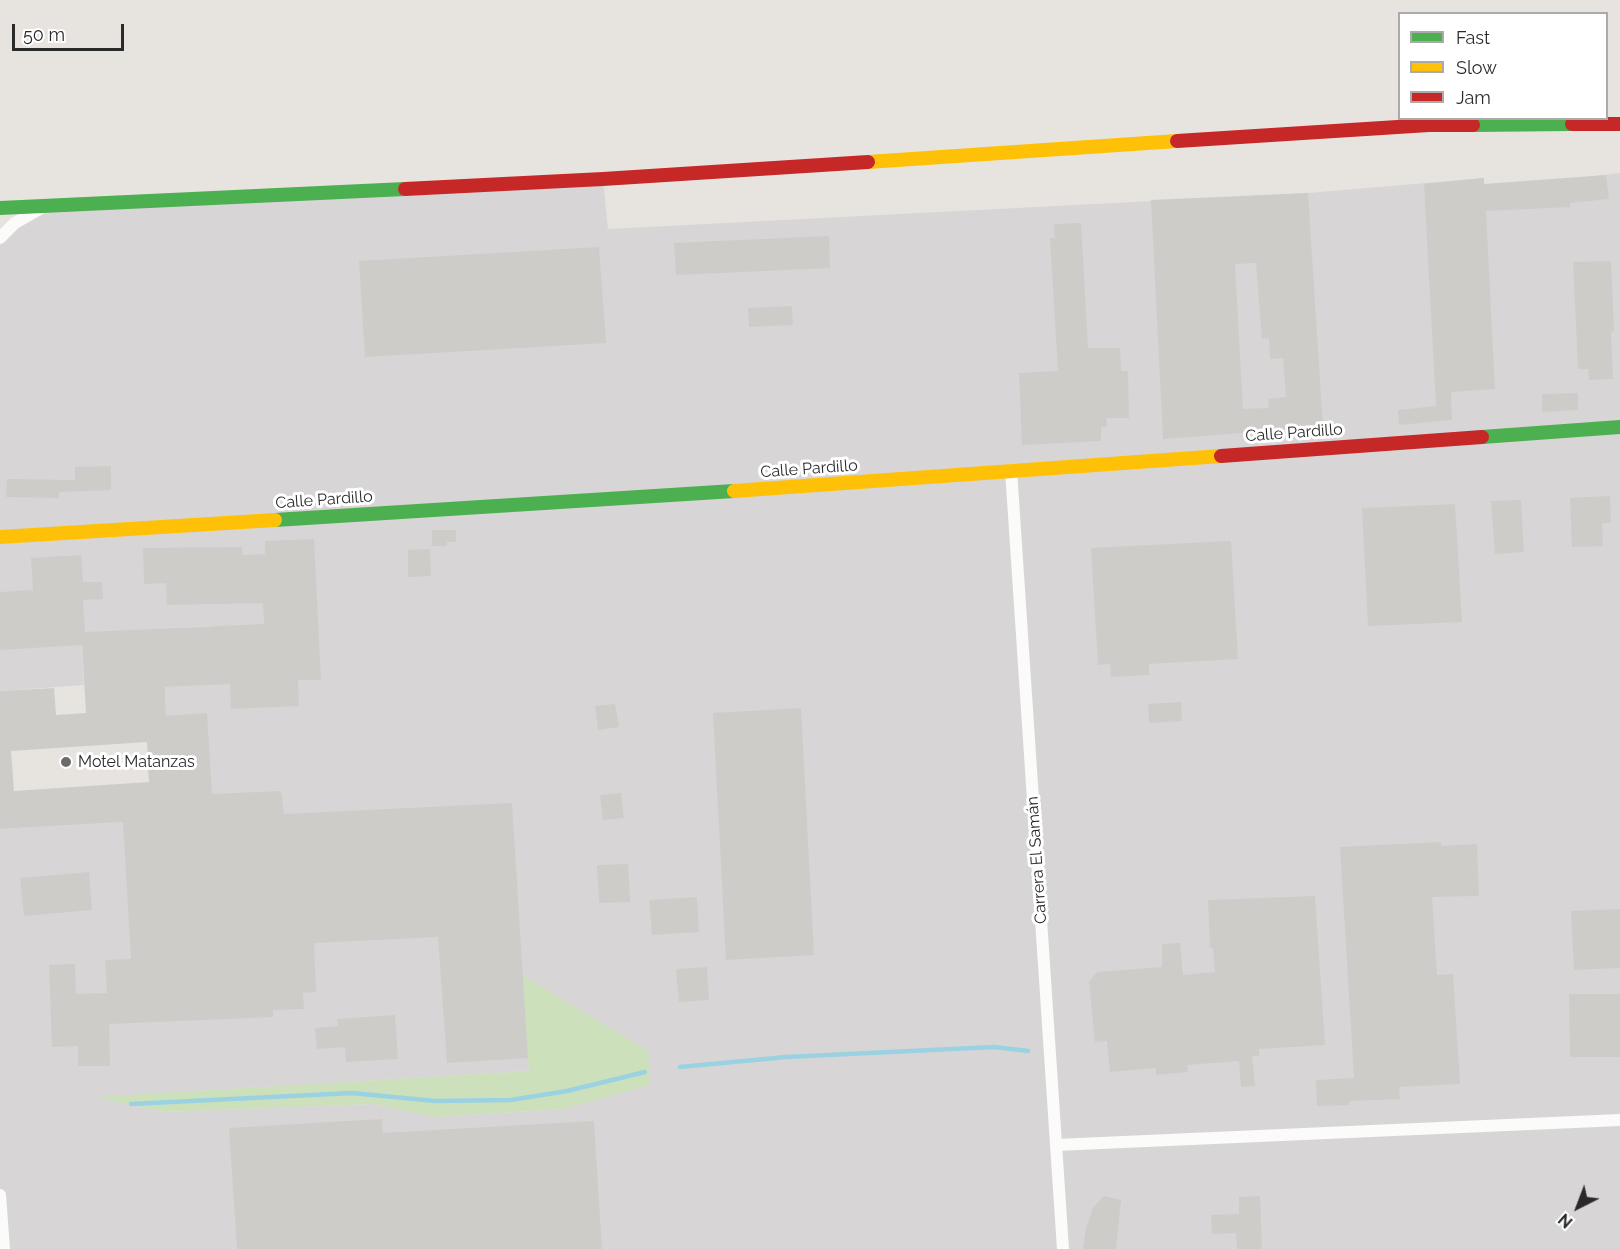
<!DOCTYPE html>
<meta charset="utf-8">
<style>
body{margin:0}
#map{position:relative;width:1620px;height:1249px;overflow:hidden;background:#e7e4e0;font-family:Raleway,sans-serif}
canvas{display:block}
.legend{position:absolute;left:1398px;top:12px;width:210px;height:108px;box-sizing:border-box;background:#fff;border:2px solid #aaa;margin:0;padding:8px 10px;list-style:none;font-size:18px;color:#2a2a2a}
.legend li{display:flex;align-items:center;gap:12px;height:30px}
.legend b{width:30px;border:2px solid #aaa}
.north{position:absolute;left:1548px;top:1177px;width:60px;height:60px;-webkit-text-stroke:4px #fff;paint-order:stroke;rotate:222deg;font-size:16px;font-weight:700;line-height:24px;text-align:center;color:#2a2a2a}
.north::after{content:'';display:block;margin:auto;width:21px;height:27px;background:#2a2a2a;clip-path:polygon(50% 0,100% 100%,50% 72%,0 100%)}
.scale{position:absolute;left:12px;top:24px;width:112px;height:27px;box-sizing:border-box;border:3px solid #2a2a2a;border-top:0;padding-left:8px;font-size:18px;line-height:21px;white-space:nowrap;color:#2a2a2a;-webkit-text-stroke:4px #fff;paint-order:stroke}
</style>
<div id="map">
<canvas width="1620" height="1249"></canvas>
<ul class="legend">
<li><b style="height:8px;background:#4caf50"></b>Fast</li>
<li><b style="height:8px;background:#ffc107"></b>Slow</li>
<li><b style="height:8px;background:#c62828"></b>Jam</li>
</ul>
<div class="north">N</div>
<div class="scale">50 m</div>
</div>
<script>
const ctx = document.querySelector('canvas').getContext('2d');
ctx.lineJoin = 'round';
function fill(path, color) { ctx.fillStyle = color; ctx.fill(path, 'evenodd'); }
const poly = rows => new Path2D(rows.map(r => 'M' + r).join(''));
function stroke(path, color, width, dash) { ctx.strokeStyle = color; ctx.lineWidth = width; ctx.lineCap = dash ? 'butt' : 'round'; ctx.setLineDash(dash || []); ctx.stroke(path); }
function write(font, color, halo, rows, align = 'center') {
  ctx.font = font + ' Raleway,sans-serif'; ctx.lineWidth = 6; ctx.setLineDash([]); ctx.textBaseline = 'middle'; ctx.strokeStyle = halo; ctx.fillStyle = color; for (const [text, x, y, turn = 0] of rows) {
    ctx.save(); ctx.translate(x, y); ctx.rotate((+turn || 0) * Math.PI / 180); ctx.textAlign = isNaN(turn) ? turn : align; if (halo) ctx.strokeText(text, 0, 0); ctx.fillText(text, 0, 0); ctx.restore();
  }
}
fill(poly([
 [1620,173,1620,1249,0,1249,0,829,152,820,148,768,168,767,165,687,213,684,210,626,81,633,84,685,0,691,0,238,45,206,603,179,608,229,1308,193,1484,178,1484,184,1491,184,1569,179],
 [522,976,563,1109,433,1117,375,1104,165,1112,97,1097,529,1071]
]), '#d8d5d7');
fill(poly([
 [522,975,648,1051,650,1085,563,1109,433,1117,375,1104,165,1112,94,1097,529,1071]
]), '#cce0bc');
stroke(poly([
 [680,1067,786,1057,994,1047,1028,1051],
 [131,1104,352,1093,435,1101,511,1100,567,1091,645,1072]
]), '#9ad2e2', 4.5);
fill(poly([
 [1606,175,1609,199,1570,203,1570,207,1486,211,1495,389,1451,392,1452,420,1399,425,1398,410,1436,406,1424,184,1484,178,1484,184],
 [1308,193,1323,427,1163,439,1151,200],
 [1256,263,1262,339,1269,338,1270,359,1283,358,1286,397,1268,399,1269,408,1243,409,1235,264],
 [1081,223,1088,348,1120,348,1121,371,1128,371,1129,418,1106,418,1107,427,1101,427,1101,441,1022,445,1019,373,1058,371,1050,238,1055,238,1054,224],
 [829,236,830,268,676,275,674,243],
 [599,247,606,343,365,357,359,261],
 [1611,261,1614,331,1611,332,1613,379,1589,380,1588,369,1578,369,1573,262],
 [792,306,793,325,749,327,748,308],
 [1578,393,1578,410,1542,412,1542,394],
 [111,466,111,490,59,492,59,498,6,497,7,479,75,480,75,467],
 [1610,496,1611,523,1602,523,1603,546,1572,547,1570,498],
 [1521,500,1524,552,1495,554,1491,501],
 [1455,504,1462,622,1368,626,1362,508],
 [432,530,456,530,456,542,447,542,447,546,432,546],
 [314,539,321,680,298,680,299,706,231,709,230,684,165,687,166,716,207,713,212,794,281,791,284,814,512,803,528,1058,447,1063,438,937,314,943,316,992,303,993,304,1009,273,1010,273,1017,109,1024,110,1066,78,1066,78,1046,52,1047,49,965,75,964,76,994,107,993,105,960,131,959,123,822,0,829,0,691,54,688,56,715,86,713,82,645,0,650,0,592,33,590,31,558,81,555,83,582,102,582,103,599,83,600,85,632,264,624,263,603,167,605,166,583,144,584,143,548,242,547,242,555,265,554,265,541],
 [147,742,149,782,14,791,11,751],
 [1231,541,1238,659,1149,664,1149,675,1111,677,1110,664,1098,665,1091,548],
 [430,549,431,576,408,577,408,550],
 [1181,702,1182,721,1149,723,1148,704],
 [615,704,619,727,598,730,595,706],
 [801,708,814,955,726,960,713,713],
 [621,793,624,818,603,820,600,795],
 [1441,842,1441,846,1477,844,1479,896,1432,897,1437,975,1453,974,1460,1084,1399,1087,1400,1099,1349,1101,1350,1105,1317,1106,1316,1080,1354,1078,1340,847],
 [628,864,630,902,599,903,597,865],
 [89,872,92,910,24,916,20,878],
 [1315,896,1325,1045,1259,1049,1259,1056,1252,1056,1255,1086,1241,1087,1239,1061,1187,1065,1188,1072,1156,1075,1156,1068,1110,1072,1107,1041,1095,1042,1089,982,1097,972,1162,967,1162,944,1180,943,1183,975,1215,972,1213,948,1210,948,1208,900],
 [697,897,699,932,652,935,649,900],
 [1620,909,1620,968,1574,970,1571,911],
 [707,967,709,1000,679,1002,676,969],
 [1569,994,1620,994,1620,1057,1570,1057],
 [395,1015,398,1059,346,1062,345,1047,317,1049,315,1028,338,1026,337,1019],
 [382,1119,383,1133,594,1121,602,1249,237,1249,229,1128],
 [1104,1196,1121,1200,1116,1249,1083,1249,1086,1228,1093,1208],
 [1260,1196,1262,1249,1237,1249,1236,1233,1212,1234,1211,1215,1239,1214,1239,1197]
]), '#ceccc9');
stroke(poly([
 [0,238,15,223,43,207],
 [1011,470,1063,1249],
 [1056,1145,1620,1120],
 [0,1195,4,1249]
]), '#fbfbfa', 12);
stroke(poly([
 [1473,125,1572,124],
 [0,208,405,189],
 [1482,437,1620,427],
 [275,520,734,491]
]), '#4caf50', 14);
stroke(poly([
 [868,162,1177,141],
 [734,491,1221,456],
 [0,537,275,520]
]), '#ffc107', 14);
stroke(poly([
 [1572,124,1620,124],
 [1177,141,1429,125,1473,125],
 [405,189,603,179,868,162],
 [1221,456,1482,437]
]), '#c62828', 14);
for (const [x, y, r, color] of [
 [66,762,6,"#6c6b6a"]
]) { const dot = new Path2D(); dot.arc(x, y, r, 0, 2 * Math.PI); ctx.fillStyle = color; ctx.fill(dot); stroke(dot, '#fff', 2); }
write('16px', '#2a2a2a', '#fff', [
 ["Calle Pardillo",1294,433,-4],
 ["Calle Pardillo",809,469,-4],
 ["Calle Pardillo",324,500,-4],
 ["Carrera El Samán",1037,860,-94]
]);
write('16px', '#2a2a2a', '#fff', [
 ["Motel Matanzas",78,762]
], 'left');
</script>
